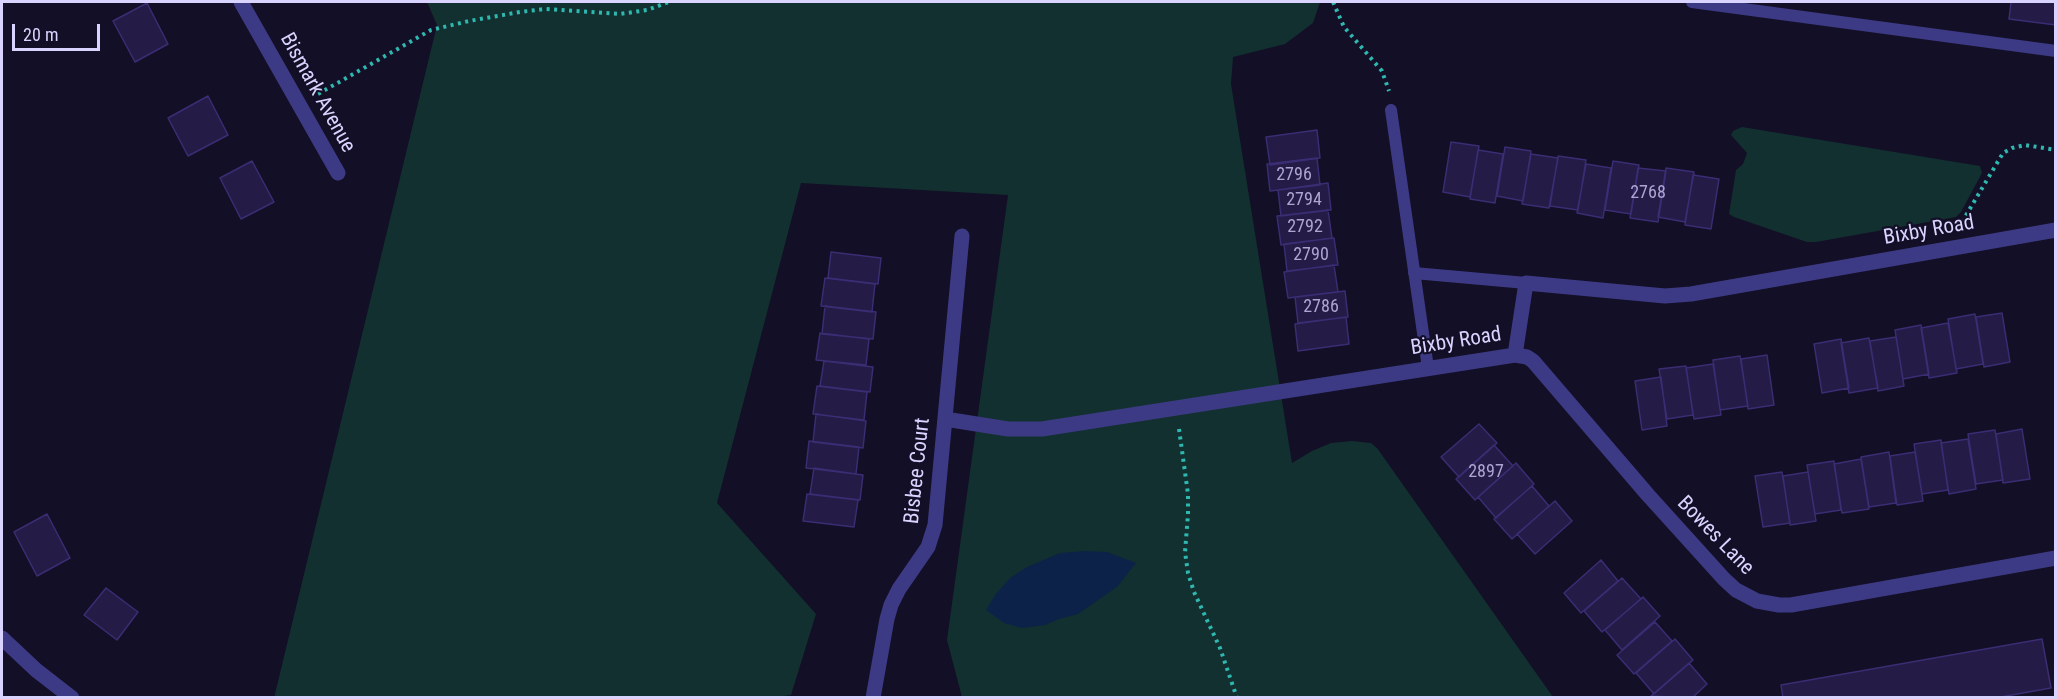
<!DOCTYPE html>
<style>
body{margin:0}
#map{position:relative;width:2057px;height:699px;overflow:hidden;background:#130f26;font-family:"Roboto Condensed",sans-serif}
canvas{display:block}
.frame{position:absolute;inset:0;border:3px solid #d9d4ff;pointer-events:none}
.scale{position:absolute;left:12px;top:24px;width:88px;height:27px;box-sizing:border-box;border:3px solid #d9d4ff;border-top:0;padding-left:8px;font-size:18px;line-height:21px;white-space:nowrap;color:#d9d4ff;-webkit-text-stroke:4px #130f26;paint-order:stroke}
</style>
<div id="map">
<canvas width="2057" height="699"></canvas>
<div class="frame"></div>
<div class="scale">20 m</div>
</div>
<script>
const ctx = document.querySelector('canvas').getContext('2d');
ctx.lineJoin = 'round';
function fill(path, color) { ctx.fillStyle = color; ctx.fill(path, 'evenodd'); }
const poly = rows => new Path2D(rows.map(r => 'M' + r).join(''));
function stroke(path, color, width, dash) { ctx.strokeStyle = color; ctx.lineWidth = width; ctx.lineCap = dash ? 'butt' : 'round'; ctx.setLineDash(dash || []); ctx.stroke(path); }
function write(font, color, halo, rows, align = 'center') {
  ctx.font = font + ' "Roboto Condensed",sans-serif'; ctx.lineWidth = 4.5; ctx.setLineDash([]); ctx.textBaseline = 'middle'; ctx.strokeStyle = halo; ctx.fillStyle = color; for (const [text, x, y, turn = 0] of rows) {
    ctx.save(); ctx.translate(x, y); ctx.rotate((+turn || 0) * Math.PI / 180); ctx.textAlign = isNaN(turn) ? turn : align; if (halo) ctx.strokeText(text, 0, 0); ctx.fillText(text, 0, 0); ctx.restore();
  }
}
fill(poly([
 [427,2,1320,2,1313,23,1285,44,1233,57,1231,84,1292,463,1312,451,1331,443,1352,441,1371,443,1377,448,1553,697,962,697,947,640,1008,195,801,183,717,503,816,614,791,695,770,698,274,698,437,25],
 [1742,127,1980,166,1982,173,1961,212,1956,217,1816,242,1807,242,1734,217,1729,214,1736,170,1743,164,1747,153,1731,135,1733,131]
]), '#12302f');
fill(poly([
 [1084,551,1107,552,1136,563,1117,587,1078,614,1059,619,1045,625,1022,628,1004,623,986,610,995,595,1010,578,1027,567,1060,553]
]), '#0c2248');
const building = poly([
 [2011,2,2056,2,2056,25,2009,19,2011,2],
 [147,3,168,44,135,62,113,21,147,3],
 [208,96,228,135,188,156,168,118,208,96],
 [1317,130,1320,158,1270,165,1266,137,1317,130],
 [1451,142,1479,146,1470,197,1443,192,1451,142],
 [1505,147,1531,151,1523,201,1497,196,1505,147],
 [1478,150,1503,154,1495,203,1470,199,1478,150],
 [1531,154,1558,158,1549,208,1522,204,1531,154],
 [1558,156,1586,160,1578,210,1550,206,1558,156],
 [1317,158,1320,185,1270,191,1267,164,1317,158],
 [252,161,274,202,241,219,220,178,252,161],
 [1613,161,1639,165,1631,214,1605,210,1613,161],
 [1586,164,1611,168,1603,218,1577,213,1586,164],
 [1638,168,1666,171,1658,222,1630,218,1638,168],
 [1666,168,1694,172,1685,222,1658,217,1666,168],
 [1693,175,1719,179,1711,229,1685,225,1693,175],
 [1328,183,1331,210,1281,216,1278,190,1328,183],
 [1328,210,1332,238,1281,245,1277,216,1328,210],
 [1334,238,1338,265,1287,271,1284,244,1334,238],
 [831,252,881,258,878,284,828,278,831,252],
 [1334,265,1338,292,1288,298,1284,272,1334,265],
 [825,278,875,284,872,312,821,306,825,278],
 [1345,291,1348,317,1298,323,1295,297,1345,291],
 [825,306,876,312,873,339,822,334,825,306],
 [2002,313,2010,362,1984,367,1976,317,2002,313],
 [1975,314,1983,364,1956,369,1948,319,1975,314],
 [1346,317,1349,344,1298,351,1295,324,1346,317],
 [1948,323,1957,373,1929,378,1921,328,1948,323],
 [1921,325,1929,374,1903,379,1895,330,1921,325],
 [820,333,869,339,866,365,816,360,820,333],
 [1896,337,1904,386,1878,391,1870,341,1896,337],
 [1869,338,1878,388,1849,393,1841,343,1869,338],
 [1841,339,1849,388,1822,393,1814,344,1841,339],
 [1767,355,1774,405,1748,409,1741,359,1767,355],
 [1740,356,1748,406,1720,410,1713,360,1740,356],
 [824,361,873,367,870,392,820,386,824,361],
 [1713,364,1721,415,1694,419,1686,368,1713,364],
 [1686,366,1693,415,1667,419,1659,369,1686,366],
 [1661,377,1667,426,1642,430,1635,381,1661,377],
 [817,386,867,392,864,420,813,414,817,386],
 [816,414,866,421,863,448,813,442,816,414],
 [1479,424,1497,443,1459,477,1441,457,1479,424],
 [2022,429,2030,479,2003,483,1996,434,2022,429],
 [1995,430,2003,480,1976,484,1968,434,1995,430],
 [1968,439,1976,489,1949,494,1941,443,1968,439],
 [1941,440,1948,490,1922,494,1914,444,1941,440],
 [809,441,859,447,856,474,806,468,809,441],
 [1494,445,1513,466,1475,500,1456,479,1494,445],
 [1889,452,1896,503,1869,507,1861,457,1889,452],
 [1915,452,1923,501,1897,505,1890,456,1915,452],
 [1861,459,1869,509,1842,513,1834,464,1861,459],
 [1834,461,1841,510,1815,514,1807,465,1834,461],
 [1516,463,1534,484,1496,518,1478,497,1516,463],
 [814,468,863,475,860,500,810,494,814,468],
 [1782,472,1790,523,1763,527,1755,476,1782,472],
 [1808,472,1816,521,1790,525,1783,476,1808,472],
 [1532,486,1549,506,1512,539,1494,519,1532,486],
 [807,494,858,500,854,527,803,521,807,494],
 [1555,501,1572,521,1535,554,1517,534,1555,501],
 [47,514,70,558,37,576,14,532,47,514],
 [1601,560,1618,581,1581,613,1564,593,1601,560],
 [1622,578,1641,599,1602,632,1584,611,1622,578],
 [106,588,138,612,117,640,84,615,106,588],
 [1643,597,1660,616,1622,650,1605,630,1643,597],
 [1655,622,1672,641,1634,674,1617,655,1655,622],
 [1675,639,1693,660,1654,694,1636,673,1675,639],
 [2042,639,2051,688,1995,698,1783,698,1781,685,2042,639],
 [1689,663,1707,684,1692,698,1651,696,1689,663]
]);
fill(building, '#241b47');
stroke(building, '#3b2d73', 1.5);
stroke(poly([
 [1333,2,1344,27,1382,71,1389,91],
 [318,94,431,30,469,21,520,12,545,9,620,14,647,10,669,2],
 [1962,222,2003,153,2012,148,2025,145,2056,150],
 [1179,429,1188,494,1188,514,1185,552,1188,573,1194,592,1220,648,1237,698]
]), '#2fb8b0', 4, [3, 4.5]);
stroke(poly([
 [1692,2,2056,51],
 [1391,110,1428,368],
 [1414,273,1526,283]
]), '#3d3a85', 12);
stroke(poly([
 [241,2,338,173],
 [1515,355,1526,283,1665,296,1691,294,2056,230],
 [945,419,1008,429,1042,429,1515,355,1527,357,1533,361,1648,495,1724,579,1736,590,1757,601,1779,605,1791,605,2056,558],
 [2,638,36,670,72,698],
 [873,698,887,619,891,605,899,589,928,547,935,525,962,236]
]), '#3d3a85', 15);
write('18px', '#aca6d1', null, [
 ["2796",1294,175],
 ["2768",1648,193],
 ["2794",1304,200],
 ["2792",1305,227],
 ["2790",1311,255],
 ["2786",1321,307],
 ["2897",1486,472]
]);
write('21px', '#d9d4ff', '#130f26', [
 ["Bismark Avenue",317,93,61],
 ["Bixby Road",1929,231,-10],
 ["Bixby Road",1456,342,-9],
 ["Bisbee Court",918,471,-84],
 ["Bowes Lane",1715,536,46]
]);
</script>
